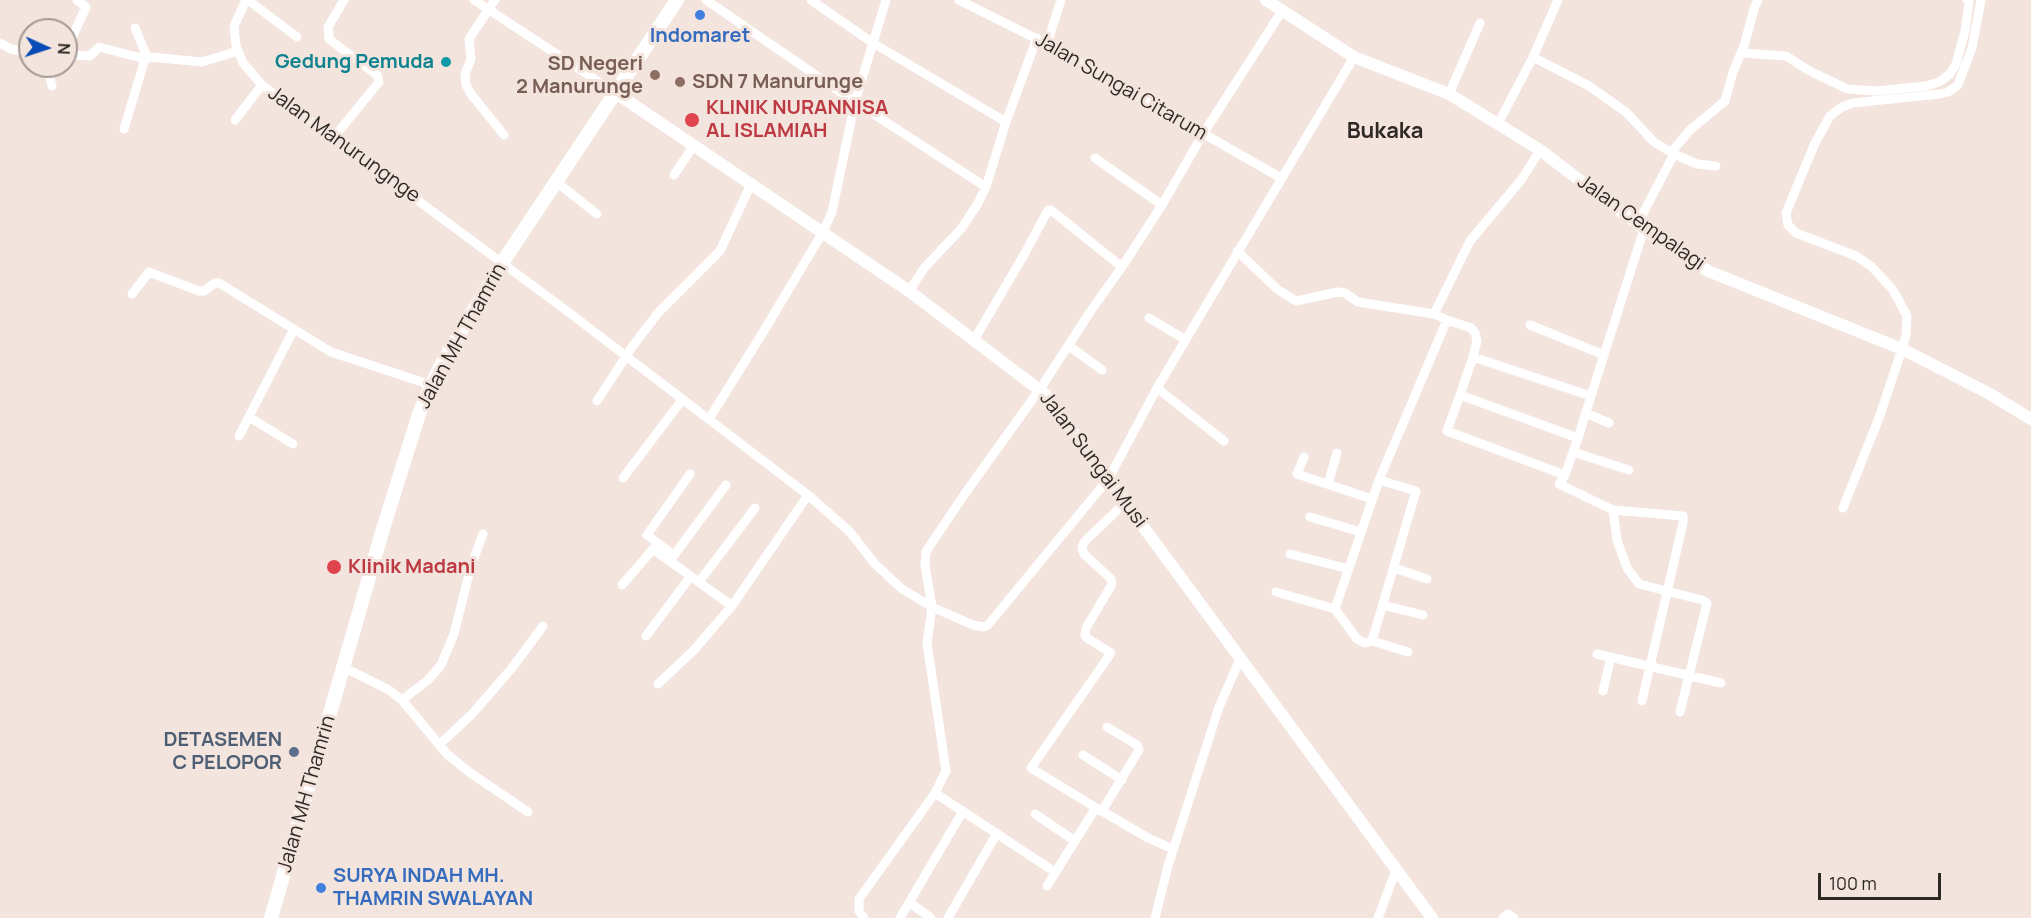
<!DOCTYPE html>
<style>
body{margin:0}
#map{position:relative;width:2031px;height:918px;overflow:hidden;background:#f3e4dd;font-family:Manrope,sans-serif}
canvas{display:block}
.north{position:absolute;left:18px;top:18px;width:60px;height:60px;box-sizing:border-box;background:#f3e4dd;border:2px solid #a59994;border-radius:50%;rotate:93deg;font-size:16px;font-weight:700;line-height:24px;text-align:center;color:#2f2926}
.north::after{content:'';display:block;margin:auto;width:21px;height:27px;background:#084cb7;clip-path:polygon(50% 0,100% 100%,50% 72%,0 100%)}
.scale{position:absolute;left:1818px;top:873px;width:123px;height:27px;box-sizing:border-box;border:3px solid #2f2926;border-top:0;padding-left:8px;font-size:18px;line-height:21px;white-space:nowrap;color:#2f2926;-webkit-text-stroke:4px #f3e4dd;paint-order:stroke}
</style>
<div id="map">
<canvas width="2031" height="918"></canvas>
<div class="north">N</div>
<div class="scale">100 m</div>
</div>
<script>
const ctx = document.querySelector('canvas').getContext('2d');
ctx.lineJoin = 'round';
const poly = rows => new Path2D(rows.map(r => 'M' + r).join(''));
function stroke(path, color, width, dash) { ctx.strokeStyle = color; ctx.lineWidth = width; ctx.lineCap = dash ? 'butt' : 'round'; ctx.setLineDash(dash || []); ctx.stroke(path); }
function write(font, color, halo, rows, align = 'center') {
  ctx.font = font + ' Manrope,sans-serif'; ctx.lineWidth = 6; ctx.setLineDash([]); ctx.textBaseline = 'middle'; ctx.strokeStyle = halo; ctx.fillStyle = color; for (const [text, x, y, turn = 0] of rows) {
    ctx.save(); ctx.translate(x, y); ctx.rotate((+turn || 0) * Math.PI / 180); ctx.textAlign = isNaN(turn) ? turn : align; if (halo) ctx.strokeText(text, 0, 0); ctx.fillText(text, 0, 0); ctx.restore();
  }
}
stroke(poly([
 [246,0,234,26,236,46,243,63,262,85,567,311,808,495,850,532,875,564,902,589,932,607,927,643,946,771,935,793,1055,872],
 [248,0,297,37],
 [474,0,616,93],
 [495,0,469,39,471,59,465,74,466,85,471,94,504,135],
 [706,0,855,102,986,187],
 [811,0,873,43,1006,122],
 [959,0,1047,44,1281,178],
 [1282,11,1203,134,1162,205,1122,267,1092,309,1040,389,966,492,931,544,926,552,925,565,932,607,973,625,984,627,988,625,1109,478,1157,388,1354,57],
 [135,28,147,57],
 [0,43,11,49,30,53],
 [1047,44,1061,0],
 [1742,53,1786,56,1808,70,1847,89,1876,91,1926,86,1939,82,1950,74,1956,64,1965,31,1969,2,1967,0],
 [69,55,74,33,86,7,77,0],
 [66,57,69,55,90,56,99,47,145,59],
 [1533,57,1589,86,1626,112,1654,142,1674,154,1674,149,1690,130,1725,101,1733,72,1744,46,1754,9,1758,0],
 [47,66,52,86],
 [1449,94,1480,23],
 [235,120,262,85],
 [1498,124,1533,57,1558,0],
 [124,129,145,59,150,57,202,62,238,51],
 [334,137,379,82,378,76,329,39,328,27,344,0],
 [1095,158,1162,205],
 [674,175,694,145],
 [555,181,597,214],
 [1638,223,1674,154,1697,164,1716,166],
 [1237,251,1277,289,1296,301,1338,292,1345,293,1358,302,1434,314,1470,241,1522,179,1540,150],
 [909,291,925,267,961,229,977,205,986,187,1006,122,1037,38],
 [132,294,149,272,199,291,204,291,215,283,219,283,331,352,431,385],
 [1149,318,1186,340],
 [1447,320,1471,328,1475,333,1477,341,1473,357],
 [1530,325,1604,355],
 [974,340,1025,253,1048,210,1051,210,1122,267],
 [1069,346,1102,370],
 [1157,388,1224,441],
 [1460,395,1473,357,1591,396,1644,229],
 [597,401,632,347,658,313,720,251,751,184],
 [1586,413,1609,423],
 [249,417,293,444],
 [709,419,762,334,823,232,832,212,855,102,886,0],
 [239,436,294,329],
 [1578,438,1460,395,1447,431,1565,475,1578,438,1591,396],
 [1573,452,1629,470],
 [1304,457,1297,474,1372,499],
 [1565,475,1559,484,1613,510,1683,516,1683,523,1642,701],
 [623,478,682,400],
 [1328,484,1337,453],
 [1843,508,1879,418,1902,349,1906,335,1907,316,1893,290,1872,267,1856,256,1796,233,1788,225,1786,213,1815,143,1830,116,1835,112,1842,107,1853,103,1940,94,1948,92,1958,85,1972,48,1981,0],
 [1613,510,1617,540,1627,568,1639,584,1702,600,1707,603,1680,712],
 [1310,517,1361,532],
 [1290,554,1349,569],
 [674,555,647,535,690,474],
 [672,558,726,485],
 [1394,568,1427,579],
 [699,582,755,508],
 [622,585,653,549,732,606],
 [1276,592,1335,609,1357,639,1365,643,1372,641,1416,491,1379,480],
 [1383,605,1423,615],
 [1335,609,1379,480,1447,320,1434,314],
 [646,636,691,576],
 [1372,641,1408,652],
 [1597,654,1721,683],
 [343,667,389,690,402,700,428,680,441,665,454,634,471,566,483,534],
 [658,684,693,651,732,606,808,495],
 [1603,691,1611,657],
 [402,700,447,754,469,772,528,812],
 [439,745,472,714,512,668,543,626],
 [1083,755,1122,780],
 [1098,809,1031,768,1111,653,1087,638,1085,635,1086,628,1111,586,1112,582,1110,578,1084,554,1082,549,1083,544,1087,539,1126,502],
 [1102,811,1139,750,1137,745,1107,727],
 [1035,814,1075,841],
 [1047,886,1095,809,1102,811,1148,838,1173,849],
 [910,903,931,918],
 [864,918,859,911,859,899,935,793],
 [900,918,963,811],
 [948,918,997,833],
 [1155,918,1168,866,1219,707,1240,659],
 [1378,918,1396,870],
 [1503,918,1508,914,1514,918]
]), '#fff', 9);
stroke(poly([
 [1266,0,1354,57,1449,94,1498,124,1540,150,1644,229,1708,271,1902,349,1988,393,2031,419],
 [616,93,909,291,1046,395,1432,918]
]), '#fff', 12);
stroke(poly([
 [271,918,383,529,419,414,431,385,445,358,502,263,677,0]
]), '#fff', 14);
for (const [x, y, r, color] of [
 [700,15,6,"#3f7fe0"],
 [446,62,6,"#0f9aa8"],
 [655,75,6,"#8d6e63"],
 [680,82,6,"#8d6e63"],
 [692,120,8,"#e0444e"],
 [334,567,8,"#e0444e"],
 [294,752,6,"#5c6f8a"],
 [321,888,6,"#3f7fe0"]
]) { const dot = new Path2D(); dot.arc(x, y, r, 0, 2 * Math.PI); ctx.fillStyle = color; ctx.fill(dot); stroke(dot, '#f3e4dd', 2); }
write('bold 20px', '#366cbe', '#f3e4dd', [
 ["Indomaret",700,36],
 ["SURYA INDAH MH.",333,876,"left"],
 ["THAMRIN SWALAYAN",333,899,"left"]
]);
write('bold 20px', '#0d838f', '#f3e4dd', [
 ["Gedung Pemuda",434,62]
], 'right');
write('bold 20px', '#785e54', '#f3e4dd', [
 ["SD Negeri",643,64],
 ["2 Manurunge",643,87],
 ["SDN 7 Manurunge",692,82,"left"]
], 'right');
write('20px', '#2f2926', '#f3e4dd', [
 ["Jalan Sungai Citarum",1121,87,30],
 ["Jalan Manurungnge",344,145,36],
 ["Jalan Cempalagi",1641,223,35],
 ["Jalan MH Thamrin",462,336,-61],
 ["Jalan Sungai Musi",1093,460,53],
 ["Jalan MH Thamrin",307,794,-74]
]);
write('bold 20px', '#be3a42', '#f3e4dd', [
 ["KLINIK NURANNISA",706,108],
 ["AL ISLAMIAH",706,131],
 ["Klinik Madani",348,567]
], 'left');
write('bold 20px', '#4e5e75', '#f3e4dd', [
 ["DETASEMEN",282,740],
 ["C PELOPOR",282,763]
], 'right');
write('bold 22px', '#2f2926', '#f3e4dd', [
 ["Bukaka",1385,132]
]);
</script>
